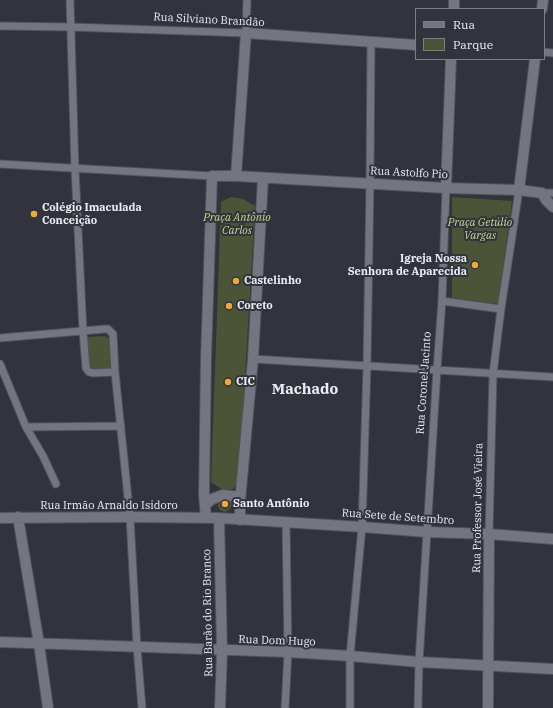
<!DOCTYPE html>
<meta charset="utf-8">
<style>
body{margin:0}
#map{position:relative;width:553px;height:708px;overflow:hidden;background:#32333d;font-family:"IBM Plex Serif",serif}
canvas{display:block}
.legend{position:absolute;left:415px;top:8px;width:130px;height:52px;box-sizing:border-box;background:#32333d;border:1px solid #7c7d86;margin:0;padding:5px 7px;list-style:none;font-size:12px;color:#ecedf4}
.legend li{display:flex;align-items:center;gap:8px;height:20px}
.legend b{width:20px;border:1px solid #7c7d86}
</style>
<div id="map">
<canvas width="553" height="708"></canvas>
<ul class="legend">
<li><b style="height:5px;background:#737580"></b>Rua</li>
<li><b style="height:11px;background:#4b5437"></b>Parque</li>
</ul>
</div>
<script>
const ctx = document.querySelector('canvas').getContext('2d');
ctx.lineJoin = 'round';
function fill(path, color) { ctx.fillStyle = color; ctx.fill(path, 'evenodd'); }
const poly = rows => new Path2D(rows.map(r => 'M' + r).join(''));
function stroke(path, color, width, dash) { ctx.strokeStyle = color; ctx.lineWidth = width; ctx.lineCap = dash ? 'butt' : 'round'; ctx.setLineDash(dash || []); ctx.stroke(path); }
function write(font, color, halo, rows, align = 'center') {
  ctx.font = font + ' "IBM Plex Serif",serif'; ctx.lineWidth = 4; ctx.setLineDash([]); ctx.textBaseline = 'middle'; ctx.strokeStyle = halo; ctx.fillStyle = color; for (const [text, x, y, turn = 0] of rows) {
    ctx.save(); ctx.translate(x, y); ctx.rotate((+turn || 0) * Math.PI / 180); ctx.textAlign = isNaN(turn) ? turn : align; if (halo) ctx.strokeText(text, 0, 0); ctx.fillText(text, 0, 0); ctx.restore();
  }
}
fill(poly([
 [231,197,243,199,255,206,239,480,233,489,223,490,211,482,221,202],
 [452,197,512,201,498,304,452,298],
 [105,336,111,340,112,370,96,370,89,366,87,337],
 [229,499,232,503,232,506,229,510,225,512,220,510,218,506,219,500]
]), '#4b5437');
const street = poly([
 [70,0,75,169,83,331,86,368,89,372,93,373,115,372],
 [0,26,70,27,246,33,247,0],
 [544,52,553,53],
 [0,164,212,176],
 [542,193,553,193],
 [442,301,501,309],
 [0,338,105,329,108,329,113,334,115,372,130,517,137,647,142,708],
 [253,359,553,377],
 [0,364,26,427,43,456,56,484],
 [26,427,121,426],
 [489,534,493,374,501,309,519,190],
 [285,708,288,652,286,522],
 [350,708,350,656,362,527,367,366,370,183,371,42],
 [418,708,419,662,437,369,442,301,446,188]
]);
const secondary = poly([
 [454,9,454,0],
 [542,9,543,0],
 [236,176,246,33,416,45],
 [446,188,451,59],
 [519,190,535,59],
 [205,505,212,499,223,495,233,496,240,501],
 [18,517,39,644,48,708],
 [0,518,130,517,219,518,362,527,427,532,489,534,553,539],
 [206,518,204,495,206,358,212,176,236,176,446,188,519,190,542,193,546,200,553,207],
 [219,518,222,651,220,708],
 [240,520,240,501,253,359,263,178],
 [0,642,288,652,350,656,419,662,553,669],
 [488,708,489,534]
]);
stroke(street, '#51525a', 9);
stroke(secondary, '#51525a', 12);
stroke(street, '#737580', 7);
stroke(secondary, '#737580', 10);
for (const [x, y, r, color] of [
 [34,214,4,"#efa73e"],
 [475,265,4,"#efa73e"],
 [236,281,4,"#efa73e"],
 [229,306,4,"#efa73e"],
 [228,382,4,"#efa73e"],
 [225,504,4,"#efa73e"]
]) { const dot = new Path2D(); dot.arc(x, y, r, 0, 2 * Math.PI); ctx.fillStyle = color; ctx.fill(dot); stroke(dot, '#32333d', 1.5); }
write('11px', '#ecedf4', '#32333d', [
 ["Rua Silviano Brandão",209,20,3],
 ["Rua Astolfo Pio",409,173,3],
 ["Rua Coronel Jacinto",424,383,-86],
 ["Rua Irmão Arnaldo Isidoro",109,506],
 ["Rua Professor José Vieira",478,508,-89],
 ["Rua Sete de Setembro",398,517,4],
 ["Rua Barão do Rio Branco",208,613,-91],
 ["Rua Dom Hugo",277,641,2]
]);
write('bold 11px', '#ecedf4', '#32333d', [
 ["Colégio Imaculada",42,208],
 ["Conceição",42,221],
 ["Igreja Nossa",467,259,"right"],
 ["Senhora de Aparecida",467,272,"right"],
 ["Castelinho",244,281],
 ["Coreto",237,306],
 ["CIC",236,382],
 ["Santo Antônio",233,504]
], 'left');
write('italic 11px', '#c1da8c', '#32333d', [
 ["Praça Antônio",237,218],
 ["Carlos",237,231],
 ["Praça Getúlio",480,223],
 ["Vargas",480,236]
]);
write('bold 15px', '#ecedf4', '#32333d', [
 ["Machado",305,390]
]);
</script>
